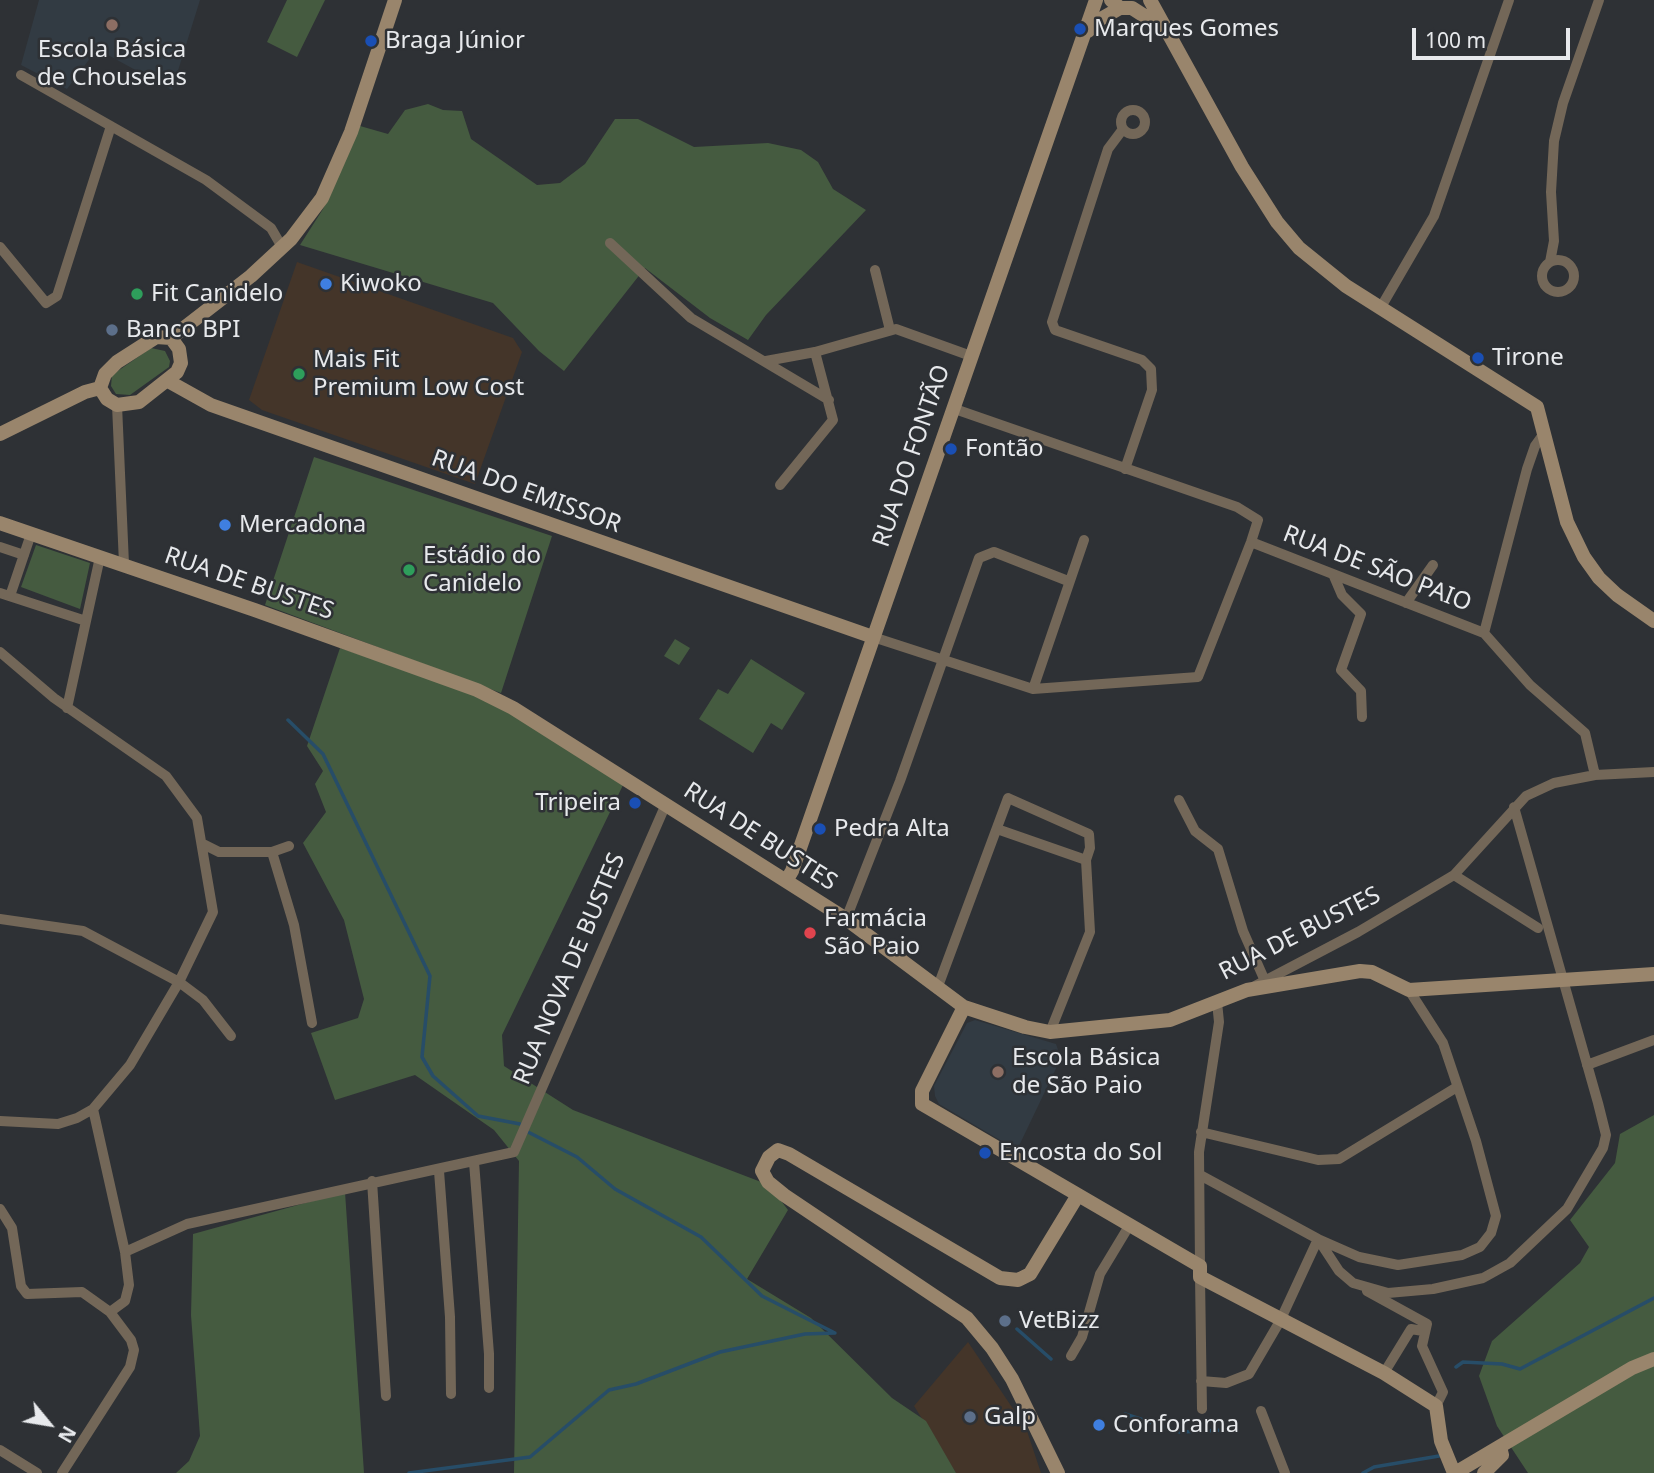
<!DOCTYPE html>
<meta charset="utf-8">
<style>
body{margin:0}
#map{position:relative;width:1654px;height:1473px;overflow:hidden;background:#2e3135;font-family:"Noto Sans",sans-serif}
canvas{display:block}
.north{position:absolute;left:14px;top:1389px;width:70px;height:70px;-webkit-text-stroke:5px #2e3135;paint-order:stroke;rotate:120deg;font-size:19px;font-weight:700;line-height:28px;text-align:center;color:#e7e9ec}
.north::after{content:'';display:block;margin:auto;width:24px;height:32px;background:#e7e9ec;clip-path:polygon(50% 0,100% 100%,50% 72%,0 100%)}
.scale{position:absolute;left:1412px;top:28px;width:158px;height:32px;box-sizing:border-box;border:4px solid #e7e9ec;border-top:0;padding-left:9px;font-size:21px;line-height:24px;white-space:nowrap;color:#e7e9ec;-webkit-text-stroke:5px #2e3135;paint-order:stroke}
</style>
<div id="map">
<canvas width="1654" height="1473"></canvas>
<div class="north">N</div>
<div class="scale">100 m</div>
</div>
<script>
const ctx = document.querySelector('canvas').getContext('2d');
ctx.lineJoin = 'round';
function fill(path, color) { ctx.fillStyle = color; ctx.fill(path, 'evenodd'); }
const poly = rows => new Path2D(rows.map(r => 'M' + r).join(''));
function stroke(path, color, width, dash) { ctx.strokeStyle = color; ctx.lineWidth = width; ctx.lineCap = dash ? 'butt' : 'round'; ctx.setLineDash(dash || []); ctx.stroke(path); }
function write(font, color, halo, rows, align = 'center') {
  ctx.font = font + ' "Noto Sans",sans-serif'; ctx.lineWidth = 5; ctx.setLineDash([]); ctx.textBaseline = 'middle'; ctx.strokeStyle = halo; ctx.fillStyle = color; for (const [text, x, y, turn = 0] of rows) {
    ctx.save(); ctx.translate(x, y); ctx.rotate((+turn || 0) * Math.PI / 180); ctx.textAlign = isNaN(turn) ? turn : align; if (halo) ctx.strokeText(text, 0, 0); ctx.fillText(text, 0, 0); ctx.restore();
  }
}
fill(poly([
 [297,262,513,338,522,352,475,484,262,410,249,400],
 [968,1342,1026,1428,1041,1473,956,1473,914,1406]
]), '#443529');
fill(poly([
 [39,0,200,0,172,90,97,49,67,89,21,65],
 [975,1020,1056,1044,1061,1058,1017,1150,939,1104,935,1096,934,1086,967,1023]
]), '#323b43');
fill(poly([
 [287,0,325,0,297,57,267,42],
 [428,104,443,110,462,111,471,139,537,185,560,183,585,164,615,119,638,119,694,147,768,143,801,150,818,162,833,189,866,210,766,315,748,340,710,318,645,268,564,371,539,351,493,303,300,245,323,209,360,126,388,134,405,110],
 [151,348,165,351,170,361,169,367,130,395,116,394,111,386,112,375],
 [314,457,552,536,501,693,265,605],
 [36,545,90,563,80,609,21,587],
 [675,639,690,648,679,665,664,656],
 [340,648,498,700,625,781,502,1035,504,1066,573,1110,769,1185,788,1210,747,1279,811,1318,892,1398,926,1421,956,1473,514,1473,519,1161,494,1130,415,1075,335,1100,311,1033,358,1018,364,999,344,920,303,843,326,812,315,784,323,771,307,746],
 [751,659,805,693,782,730,771,723,753,753,699,719,718,689,728,694],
 [1654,1115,1654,1473,1528,1473,1497,1426,1479,1376,1492,1341,1580,1263,1589,1247,1570,1220,1615,1163,1620,1134],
 [345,1192,364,1473,176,1473,189,1461,200,1436,191,1315,193,1234]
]), '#455b40');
stroke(poly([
 [288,720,323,754,430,976,422,1057,433,1076,478,1116,520,1124],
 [528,1132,577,1157,615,1189,701,1237,762,1296,833,1332],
 [1017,1329,1051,1359],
 [1456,1367,1463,1362,1502,1364,1520,1369,1654,1298],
 [1125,1414,1180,1432,1224,1430],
 [409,1473,530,1457,609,1390,636,1384,720,1352,805,1334,835,1333],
 [1363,1473,1374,1467,1439,1456]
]), '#274d68', 3.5);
stroke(poly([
 [21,75,206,180,271,228,282,247],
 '1121 122a12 12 0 1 1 24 0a12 12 0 1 1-24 0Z',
 [1123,129,1108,149,1052,322,1055,330,1142,360,1151,369,1152,390,1125,469],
 [610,243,691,318,829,400],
 [0,247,46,303,57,296,111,126],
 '1542 276a16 16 0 1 1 32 0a16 16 0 1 1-32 0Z',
 [1550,262,1554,241,1551,192,1554,141,1563,103,1599,0],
 [875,270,890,330],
 [1381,307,1434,216,1509,0],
 [766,361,815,352,896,329,971,356],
 [117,405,124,564],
 [780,485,833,420,815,352],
 [1251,542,1484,633,1530,685,1585,733,1595,775],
 [0,547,24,555],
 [1333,574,1342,595,1361,614,1341,670,1361,691,1362,717],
 [0,593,86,621],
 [10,596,31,534],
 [1406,603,1433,565],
 [1484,633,1527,469,1535,446,1545,432],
 [873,637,1033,689,1198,677,1251,542,1258,520,1237,507,952,408],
 [0,652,54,698,166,776,197,818,213,912,179,982,130,1065,93,1109,77,1118,58,1124,0,1121],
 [1033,689,1084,540],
 [67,708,100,557],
 [1179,800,1195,831,1218,849,1243,931,1265,981],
 [203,844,219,852,272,852,289,846],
 [272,852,294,925,312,1023],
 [1454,875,1538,928],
 [0,919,83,931,179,982,203,1000,231,1036],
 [846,919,900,781,979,558,994,552,1068,581],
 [1255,986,1358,932,1454,875,1526,796,1554,783,1595,775,1654,772],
 [937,989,1008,798,1089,834,1090,848,1086,860,997,829],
 [1050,1032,1090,932,1086,860],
 [1587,1065,1654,1040],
 [93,1109,125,1252,129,1285,125,1301,110,1312],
 [1201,1132,1318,1160,1339,1159,1457,1087],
 [474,1162,489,1354,489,1388],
 [439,1171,450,1317,451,1394],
 [1200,1175,1318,1239,1359,1257,1398,1265,1462,1255,1480,1247,1491,1233,1496,1216,1476,1141,1443,1043,1409,990],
 [372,1181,386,1396],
 [0,1209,12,1228,21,1286,27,1294,82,1292,110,1312,131,1340,134,1350,130,1367,62,1473],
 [1318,1239,1339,1271,1353,1283,1388,1293,1433,1289,1483,1278,1510,1263,1567,1209,1603,1148,1606,1135,1598,1103,1514,807],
 [125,1252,187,1224,514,1152,666,804],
 [1200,1266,1199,1152,1219,1022,1217,1002],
 [1200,1277,1202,1409],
 [1367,1291,1427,1324,1422,1346,1443,1392,1436,1406],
 [1071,1356,1082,1337,1100,1274,1129,1226],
 [1384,1373,1411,1329,1423,1331],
 [1201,1381,1226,1383,1249,1374,1280,1321,1318,1239],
 [1261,1411,1285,1473],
 [0,1450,37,1473]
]), '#736758', 10);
stroke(poly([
 [1111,0,1120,8,1132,8,1160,26],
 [1150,0,1242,167,1277,222,1299,248,1346,286,1537,407,1567,522,1584,557,1599,578,1617,595,1654,621],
 [1088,31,1099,20,1120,8],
 [156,337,171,338,179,349,181,363,177,372,139,402,117,405,107,399,100,388,105,374,117,362,156,337],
 [171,338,251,276,291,239,322,198,351,132,395,0],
 [168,381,211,405,248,418,873,637],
 [0,434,85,392,100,388],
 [0,523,255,610,477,690,513,708,846,919,964,1007,1025,1027,1050,1032,1170,1020,1247,990,1360,971,1372,972,1409,990,1654,974],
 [786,881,792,871,1096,0],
 [964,1007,922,1091,922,1104,1200,1266,1200,1277,1384,1373,1436,1406,1441,1441,1454,1473],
 [1058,1473,1012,1379,992,1348,967,1318,784,1195,768,1182,762,1171,769,1157,778,1150,789,1154,1000,1278,1018,1280,1030,1274,1078,1195],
 [1455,1473,1632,1368,1654,1359],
 [1484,1473,1502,1455,1500,1447]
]), '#99856c', 14);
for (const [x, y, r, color] of [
 [112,25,7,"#8d6e63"],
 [1080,29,7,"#1a4fb4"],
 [371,41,7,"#1a4fb4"],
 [326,284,7,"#3f7fe0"],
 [137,294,7,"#2e9e5b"],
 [112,330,7,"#5c6f8a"],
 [1478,358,7,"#1a4fb4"],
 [299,374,7,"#2e9e5b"],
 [951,449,7,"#1a4fb4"],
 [225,525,7,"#3f7fe0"],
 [409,570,7,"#2e9e5b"],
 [635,803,7,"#1a4fb4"],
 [820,829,7,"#1a4fb4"],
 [810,933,7,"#e0444e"],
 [998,1072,7,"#8d6e63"],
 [985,1153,7,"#1a4fb4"],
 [1005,1321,7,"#5c6f8a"],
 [970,1417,7,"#5c6f8a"],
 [1099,1425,7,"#3f7fe0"]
]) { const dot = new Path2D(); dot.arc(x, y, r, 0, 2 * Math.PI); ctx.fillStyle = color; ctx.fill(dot); stroke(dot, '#2e3135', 2.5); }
write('24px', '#e7e9ec', '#2e3135', [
 ["Marques Gomes",1094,29],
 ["Braga Júnior",385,41],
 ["Escola Básica",112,50,"center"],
 ["de Chouselas",112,78,"center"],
 ["Kiwoko",340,284],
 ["Fit Canidelo",151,294],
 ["Banco BPI",126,330],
 ["Tirone",1492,358],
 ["Mais Fit",313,360],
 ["Premium Low Cost",313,388],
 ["Fontão",965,449],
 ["Mercadona",239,525],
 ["Estádio do",423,556],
 ["Canidelo",423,584],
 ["Tripeira",621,803,"right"],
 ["Pedra Alta",834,829],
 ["Farmácia",824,919],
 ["São Paio",824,947],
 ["Escola Básica",1012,1058],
 ["de São Paio",1012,1086],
 ["Encosta do Sol",999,1153],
 ["VetBizz",1019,1321],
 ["Galp",984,1417],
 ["Conforama",1113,1425]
], 'left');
write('24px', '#e7e9ec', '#2e3135', [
 ["RUA DO FONTÃO",912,456,-71],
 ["RUA DO EMISSOR",526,492,20],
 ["RUA DE SÃO PAIO",1377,569,21],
 ["RUA DE BUSTES",249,584,19],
 ["RUA DE BUSTES",760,837,33],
 ["RUA DE BUSTES",1300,934,-27],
 ["RUA NOVA DE BUSTES",570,969,-67]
]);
</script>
